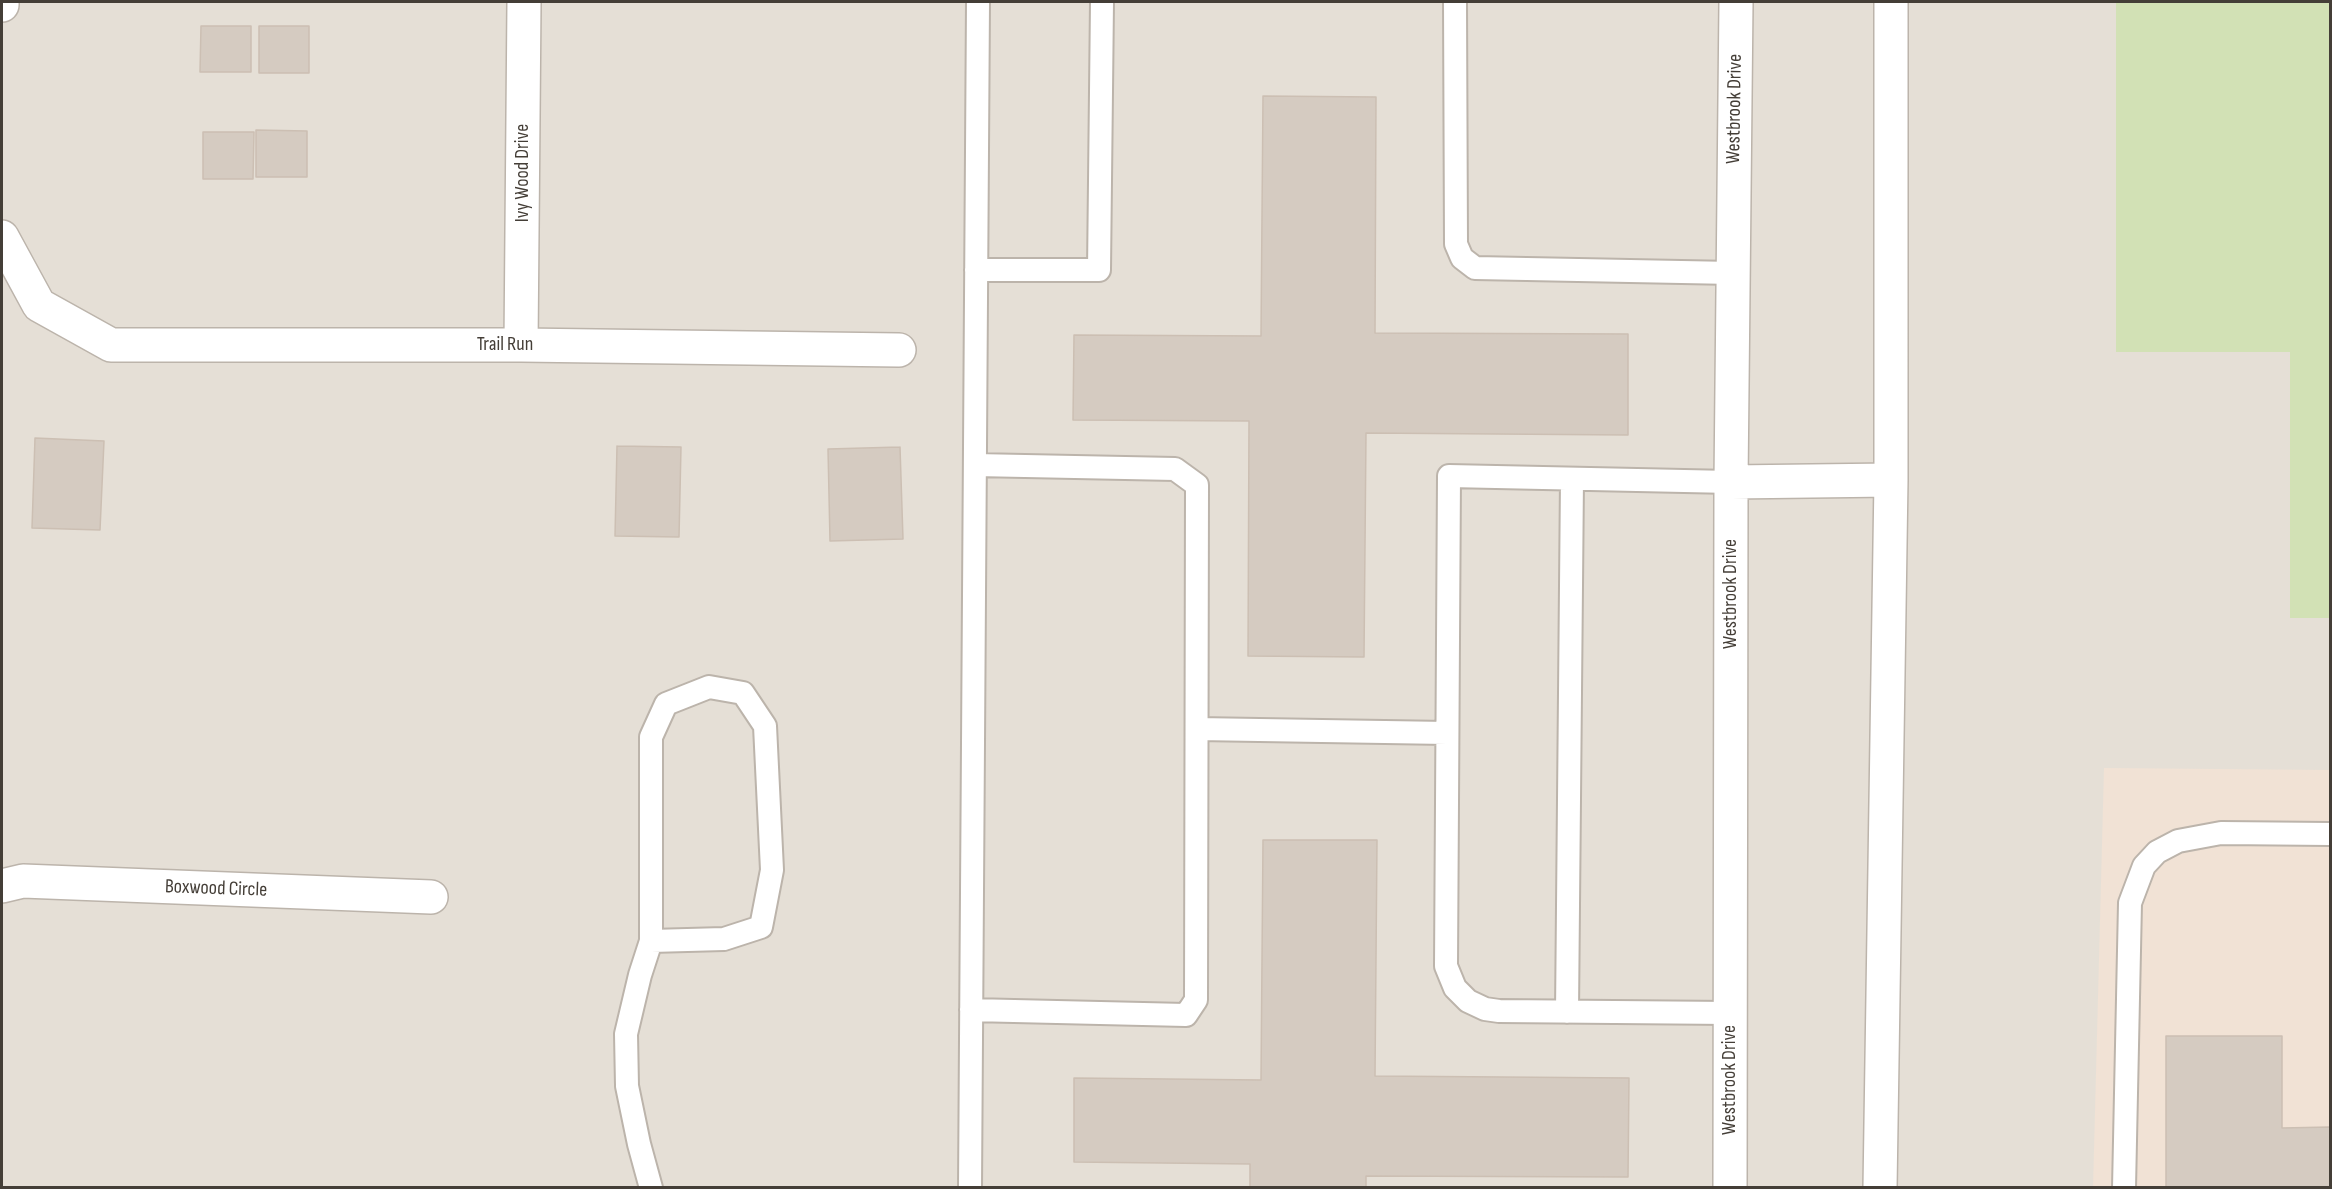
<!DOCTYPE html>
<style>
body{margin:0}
#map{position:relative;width:2332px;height:1189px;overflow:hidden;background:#f2eee8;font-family:"Sofia Sans Condensed",sans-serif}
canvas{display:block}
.frame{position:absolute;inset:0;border:3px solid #443e37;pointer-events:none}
</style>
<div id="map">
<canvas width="2332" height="1189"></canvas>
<div class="frame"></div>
</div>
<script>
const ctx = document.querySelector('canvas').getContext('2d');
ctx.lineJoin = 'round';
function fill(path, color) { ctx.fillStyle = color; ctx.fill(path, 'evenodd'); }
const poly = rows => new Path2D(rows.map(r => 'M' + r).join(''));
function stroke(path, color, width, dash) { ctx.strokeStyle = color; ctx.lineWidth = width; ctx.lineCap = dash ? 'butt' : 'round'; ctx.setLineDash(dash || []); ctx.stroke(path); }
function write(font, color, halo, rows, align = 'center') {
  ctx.font = font + ' "Sofia Sans Condensed",sans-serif'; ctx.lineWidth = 4.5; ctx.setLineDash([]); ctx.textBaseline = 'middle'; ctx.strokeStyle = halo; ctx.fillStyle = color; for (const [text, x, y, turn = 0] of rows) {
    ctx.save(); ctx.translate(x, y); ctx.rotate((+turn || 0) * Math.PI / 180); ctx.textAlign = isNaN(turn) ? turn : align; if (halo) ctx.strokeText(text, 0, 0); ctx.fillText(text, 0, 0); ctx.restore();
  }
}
fill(poly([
 [2,2,2116,2,2116,351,2290,352,2290,618,2330,618,2330,1187,2,1188]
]), '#e5dfd6');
fill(poly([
 [2104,768,2330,770,2330,1187,2093,1188]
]), '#f1e2d5');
fill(poly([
 [2116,2,2330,2,2330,618,2290,618,2290,352,2116,352]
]), '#d2e1b5');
const building = poly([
 [201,26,251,26,251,72,200,72,201,26],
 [259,26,309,26,309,73,259,73,259,26],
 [1263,96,1376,97,1375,333,1628,334,1628,435,1366,433,1364,657,1248,656,1249,421,1073,420,1074,335,1261,336,1263,96],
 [256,130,307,131,307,177,256,177,256,130],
 [203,132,254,132,253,179,203,179,203,132],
 [35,438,104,441,100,530,32,528,35,438],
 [617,446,681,447,679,537,615,536,617,446],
 [900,447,903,539,830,541,828,449,900,447],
 [1263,840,1377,840,1375,1076,1629,1078,1628,1177,1366,1176,1366,1188,1250,1188,1250,1164,1074,1162,1074,1078,1261,1080,1263,840],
 [2166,1036,2282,1036,2282,1128,2330,1127,2330,1188,2166,1188,2166,1036]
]);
fill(building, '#d5cbc1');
stroke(building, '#ccbfb3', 1.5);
const lane = poly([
 [1455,2,1456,244,1462,258,1475,268,1733,273],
 [976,270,1099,270,1102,2],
 [1197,729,1447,733],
 [651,941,724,939,761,927,772,870,765,726,743,693,709,687,666,704,651,737,651,941,640,975,626,1034,627,1086,639,1144,651,1188],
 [971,1010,1186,1015,1196,1000,1197,485,1175,469,975,465],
 [1567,1012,1572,479],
 [1730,1013,1499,1011,1485,1009,1468,1001,1455,988,1446,966,1449,476,1731,482],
 [970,1188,978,2],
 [2124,1188,2130,903,2144,866,2157,852,2178,841,2221,833,2330,834]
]);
const street = poly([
 [2,5,2,2],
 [2,237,39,305,111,345,521,345,899,350],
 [521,345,524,2],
 [1731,482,1891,480],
 [2,886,23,881,431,897],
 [1730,1188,1731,482,1736,2],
 [1880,1188,1891,480,1891,2]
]);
stroke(lane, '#bcb4ab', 26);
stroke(street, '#bcb4ab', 36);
stroke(lane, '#fff', 22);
stroke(street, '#fff', 33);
write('20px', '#443e37', '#fff', [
 ["Westbrook Drive",1735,109,-89],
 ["Ivy Wood Drive",523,173,-90],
 ["Trail Run",505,345],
 ["Westbrook Drive",1731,594,-90],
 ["Boxwood Circle",216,889,2],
 ["Westbrook Drive",1730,1080,-90]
]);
</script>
